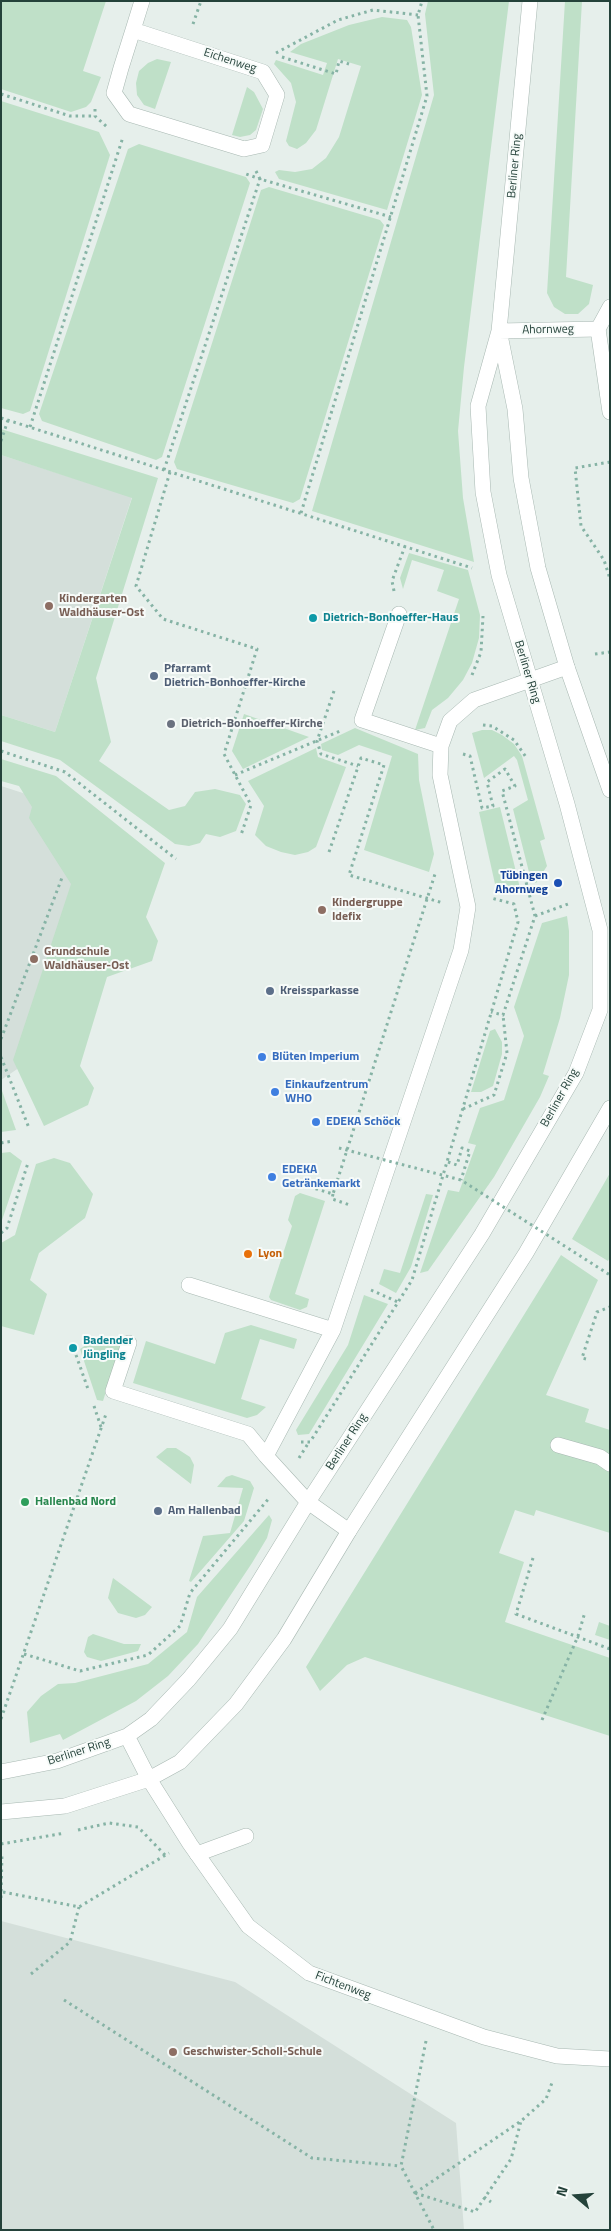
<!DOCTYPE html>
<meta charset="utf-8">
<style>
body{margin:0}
#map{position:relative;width:611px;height:2231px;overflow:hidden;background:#e6efeb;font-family:"Titillium Web",sans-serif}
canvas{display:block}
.frame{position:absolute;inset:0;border:2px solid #24423a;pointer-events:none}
.north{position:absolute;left:551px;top:2171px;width:50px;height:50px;-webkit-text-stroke:4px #f7fbf9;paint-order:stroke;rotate:288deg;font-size:14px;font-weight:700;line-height:20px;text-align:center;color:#24423a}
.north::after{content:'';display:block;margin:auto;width:18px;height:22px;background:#24423a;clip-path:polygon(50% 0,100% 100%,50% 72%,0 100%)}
</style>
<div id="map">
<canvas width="611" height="2231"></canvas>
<div class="frame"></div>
<div class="north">N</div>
</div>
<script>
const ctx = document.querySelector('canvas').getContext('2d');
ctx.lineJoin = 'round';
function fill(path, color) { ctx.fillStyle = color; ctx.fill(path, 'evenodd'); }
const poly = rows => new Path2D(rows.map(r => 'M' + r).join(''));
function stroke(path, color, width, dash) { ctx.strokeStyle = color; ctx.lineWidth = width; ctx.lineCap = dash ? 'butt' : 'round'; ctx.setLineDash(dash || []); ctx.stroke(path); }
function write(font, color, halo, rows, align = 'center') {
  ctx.font = font + ' "Titillium Web",sans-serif'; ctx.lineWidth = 4; ctx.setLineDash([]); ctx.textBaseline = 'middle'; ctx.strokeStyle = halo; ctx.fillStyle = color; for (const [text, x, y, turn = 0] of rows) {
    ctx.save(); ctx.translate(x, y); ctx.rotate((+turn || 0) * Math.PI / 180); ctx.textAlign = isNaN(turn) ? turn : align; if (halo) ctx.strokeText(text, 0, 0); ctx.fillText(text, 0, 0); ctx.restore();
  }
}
fill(poly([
 [1,455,132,497,55,732,1,715],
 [1,786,51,802,100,861,35,1057,1,1080],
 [1,1921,235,1982,456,2123,464,2230,1,2230]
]), '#d4dfda');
fill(poly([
 [1,1,106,1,83,71,101,77,91,102,86,107,71,112,1,89],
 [428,1,509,1,464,367,458,431,463,498,474,562,312,511,434,95,425,14],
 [565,1,582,1,566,277,593,285,589,304,578,314,565,314,554,307,547,293],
 [382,17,407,20,411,27,422,95,387,210,279,179,275,172,279,170,295,172,312,169,326,158,339,137,361,66,338,59,316,130,306,143,297,149,289,146,286,141,296,102,291,83,274,64,276,60,323,75,327,63,290,52,301,44,349,25],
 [157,59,171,62,155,109,144,105,137,95,136,83,139,71,148,63],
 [247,87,254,92,263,109,256,130,250,135,240,137,232,135],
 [1,101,99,132,110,155,30,411,23,414,1,408],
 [139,144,246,177,250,183,162,457,156,460,42,421,39,414,128,149],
 [269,187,380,220,384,225,300,499,293,503,177,469,174,462,261,190],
 [1,429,158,478,96,678,111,742,99,761,169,810,185,806,195,792,215,789,240,795,246,804,236,831,220,837,206,834,200,843,189,846,175,844,60,760,1,741,1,715,55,732,132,498,1,455],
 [409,553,468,570,480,615,479,638,472,663,463,680,448,698,432,710,425,728,415,730,459,599,437,591,444,570,412,560,403,589,400,578],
 [244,714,309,737,243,769,232,751],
 [355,728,418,754,419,780,434,854,429,872,364,850,392,756,359,745,338,755,322,750,321,744],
 [482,730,492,730,502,735,514,744,522,756,545,839,540,841,547,866,536,883,531,880,513,809,528,800,517,760,514,756,484,778,472,733],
 [316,748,318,757,346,767,316,847,308,852,295,855,281,852,266,846,255,835,264,806,248,781],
 [1,759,56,776,165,863,146,917,158,941,152,961,107,977,80,1066,94,1088,88,1105,44,1126,13,1060,71,884,29,818,32,807,19,786,1,781],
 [500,807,521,892,495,884,479,812],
 [567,916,569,931,569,975,560,1018,543,1074,549,1076,540,1097,494,1177,428,1271,420,1273,448,1190,459,1192,476,1145,468,1143,480,1108,504,1100,524,1036,514,1007,542,923],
 [495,1029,502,1042,502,1054,493,1086,481,1092,471,1092,490,1031],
 [1,1088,16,1130,1,1132],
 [10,1152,22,1161,1,1223,1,1153],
 [54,1158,70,1163,93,1194,85,1218,39,1253,30,1280,47,1294,34,1335,1,1326,1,1243,15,1235,36,1164],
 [610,1173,610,1257,608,1261,572,1239],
 [300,1193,325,1201,295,1294,309,1299,307,1307,300,1310,271,1300,269,1297,292,1226,288,1220,295,1196],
 [426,1194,433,1195,411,1267,396,1293,379,1284,384,1269,400,1273],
 [561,1255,598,1280,546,1395,589,1409,585,1422,610,1430,610,1533,536,1510,534,1516,515,1510,499,1553,524,1562,505,1622,610,1658,610,1736,365,1657,347,1665,320,1691,306,1667],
 [364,1295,388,1304,309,1434,298,1435,296,1430,348,1345],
 [251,1325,297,1339,294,1349,260,1339,241,1399,266,1407,257,1415,247,1418,133,1383,146,1341,215,1364,225,1333],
 [101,1335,122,1341,103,1401,97,1400,80,1349],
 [167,1448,176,1448,190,1457,194,1465,191,1484,156,1457],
 [232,1475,250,1481,254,1488,244,1521,191,1582,189,1581,203,1536,230,1533,243,1488,217,1487,226,1477],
 [269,1515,272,1520,267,1538,252,1563,198,1644,168,1676,136,1701,63,1740,60,1734,30,1743,27,1712,41,1696,58,1684,75,1683,148,1664,187,1632,197,1597],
 [113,1578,152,1607,145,1615,136,1618,118,1613,108,1598],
 [599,1622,610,1626,610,1640,595,1635],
 [93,1634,124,1644,141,1644,138,1651,101,1661,87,1657,84,1652,88,1637]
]), '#bfe0c8');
const service = poly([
 [598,329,610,412],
 [399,614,362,720,441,746],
 [189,1285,333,1330],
 [129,1343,113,1391,248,1434,266,1456],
 [558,1445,600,1457,610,1464],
 [349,1531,308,1502,266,1456,333,1330,461,950,468,907,440,775,441,746,450,721,474,700,567,667],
 [197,1854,246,1836]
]);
const minor = poly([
 [133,30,263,72,277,95,262,145,244,149,129,114,114,93,121,68,133,30,142,1],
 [499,331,598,329,610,307],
 [500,335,515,409,521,478,538,568,567,667,610,790],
 [127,1736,149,1779,190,1844,248,1926,309,1973,484,2037,557,2056,610,2059],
 [1,1772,57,1761,127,1736,151,1719,189,1679,230,1629,308,1502,482,1234,576,1073,600,1010,600,930,567,804,499,575,483,492,478,406,499,331,530,1],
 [1,1812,65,1806,149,1779,180,1762,236,1704,284,1639,349,1531,526,1253,610,1108]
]);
stroke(service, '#a8b8b2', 16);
stroke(minor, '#a8b8b2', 16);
stroke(poly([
 [193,24,201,1],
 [276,53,338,20,373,10,418,15],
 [282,57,336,74,339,61,349,64],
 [1,94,70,116,95,116],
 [95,109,95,116,107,127],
 [256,171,260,179,391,217],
 [1,418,472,568],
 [30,427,123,137],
 [1,441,8,420],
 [610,462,575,468,581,526,604,560,610,579],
 [164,470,260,179,246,174],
 [170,472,136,586,163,619,257,649,224,754,251,805,241,835],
 [301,513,427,96,418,15,422,1],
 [394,591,392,581,405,546],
 [595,654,610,652],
 [472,675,481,652,483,616],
 [334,691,317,741,321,754,358,766],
 [483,725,492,726,514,740,526,757],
 [1,751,65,772,176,859],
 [463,754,470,756,482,808,493,806,487,782,505,769,515,786,502,791,535,916,503,1015,491,1012],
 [235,775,340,731],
 [329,852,361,758,384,765,349,875,443,903],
 [535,916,568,904],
 [1,1039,63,875],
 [1,1057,29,1128],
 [463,1109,494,1095,507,1053,503,1015],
 [1,1143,13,1141],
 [448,1162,457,1165,462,1148,470,1151,461,1180],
 [297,1183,333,1194,435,874],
 [333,1194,332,1199,350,1205],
 [1,1233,7,1228,28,1163],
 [371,1290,398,1302],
 [76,1355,88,1389],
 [586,1359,582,1358,597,1312,610,1307],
 [94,1406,101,1427],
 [301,1442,310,1442,412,1280,518,922,514,904,491,898],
 [299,1458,309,1442],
 [533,1558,516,1614,610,1649],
 [24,1654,80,1671,148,1655,180,1626,190,1593,270,1497],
 [1,1719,106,1414],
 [542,1720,578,1636,585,1612],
 [78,1830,109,1823,138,1827,165,1855],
 [1,1844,65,1833],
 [3,1892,79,1907,169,1853],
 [1,1898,2,1853],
 [31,1974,70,1942,79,1907],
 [64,2000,312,2158,401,2166],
 [426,2041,401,2166,434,2230],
 [415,2193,521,2121,546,2099,553,2080],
 [415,2193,475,2212,511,2159,521,2121],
 [484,2197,491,2202]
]), '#86b3a5', 3, [2.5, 4]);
stroke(service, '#fff', 15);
stroke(minor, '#fff', 15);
stroke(poly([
 [339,1148,461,1180,610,1275]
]), '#86b3a5', 3, [2.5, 4]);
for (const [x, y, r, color] of [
 [49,606,5,"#8d6e63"],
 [313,618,5,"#0f9aa8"],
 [154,676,5,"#5c6f8a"],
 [171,724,5,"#6b7280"],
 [558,883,5,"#1a4fb4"],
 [322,910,5,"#8d6e63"],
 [34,959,5,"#8d6e63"],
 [270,991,5,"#5c6f8a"],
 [262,1057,5,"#3f7fe0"],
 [275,1092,5,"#3f7fe0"],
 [316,1122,5,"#3f7fe0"],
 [272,1177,5,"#3f7fe0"],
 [248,1254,5,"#e8710a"],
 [73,1348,5,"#0f9aa8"],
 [25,1502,5,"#2e9e5b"],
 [158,1511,5,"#5c6f8a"],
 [173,2052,5,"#8d6e63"]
]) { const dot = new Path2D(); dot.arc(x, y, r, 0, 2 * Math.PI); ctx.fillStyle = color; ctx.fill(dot); stroke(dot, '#f7fbf9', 2); }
write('12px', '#24423a', '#f7fbf9', [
 ["Eichenweg",230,61,18],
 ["Berliner Ring",515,166,-85],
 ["Ahornweg",548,330,-1],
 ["Berliner Ring",527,672,73],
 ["Berliner Ring",560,1098,-61],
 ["Berliner Ring",347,1442,-57],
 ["Berliner Ring",79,1752,-18],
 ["Fichtenweg",343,1986,21]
]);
write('bold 12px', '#785e54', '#f7fbf9', [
 ["Kindergarten",59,599],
 ["Waldhäuser-Ost",59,613],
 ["Kindergruppe",332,903],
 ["Idefix",332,917],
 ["Grundschule",44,952],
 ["Waldhäuser-Ost",44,966],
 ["Geschwister-Scholl-Schule",183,2052]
], 'left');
write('bold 12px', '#0d838f', '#f7fbf9', [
 ["Dietrich-Bonhoeffer-Haus",323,618],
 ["Badender",83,1341],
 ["Jüngling",83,1355]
], 'left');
write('bold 12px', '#4e5e75', '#f7fbf9', [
 ["Pfarramt",164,669],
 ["Dietrich-Bonhoeffer-Kirche",164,683],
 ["Kreissparkasse",280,991],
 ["Am Hallenbad",168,1511]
], 'left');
write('bold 12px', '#5b616d', '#f7fbf9', [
 ["Dietrich-Bonhoeffer-Kirche",181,724]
], 'left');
write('bold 12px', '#164399', '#f7fbf9', [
 ["Tübingen",548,876],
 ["Ahornweg",548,890]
], 'right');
write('bold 12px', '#366cbe', '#f7fbf9', [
 ["Blüten Imperium",272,1057],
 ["Einkaufzentrum",285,1085],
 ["WHO",285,1099],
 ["EDEKA Schöck",326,1122],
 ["EDEKA",282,1170],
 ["Getränkemarkt",282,1184]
], 'left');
write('bold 12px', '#c56008', '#f7fbf9', [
 ["Lyon",258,1254]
], 'left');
write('bold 12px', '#27864d', '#f7fbf9', [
 ["Hallenbad Nord",35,1502]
], 'left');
</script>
